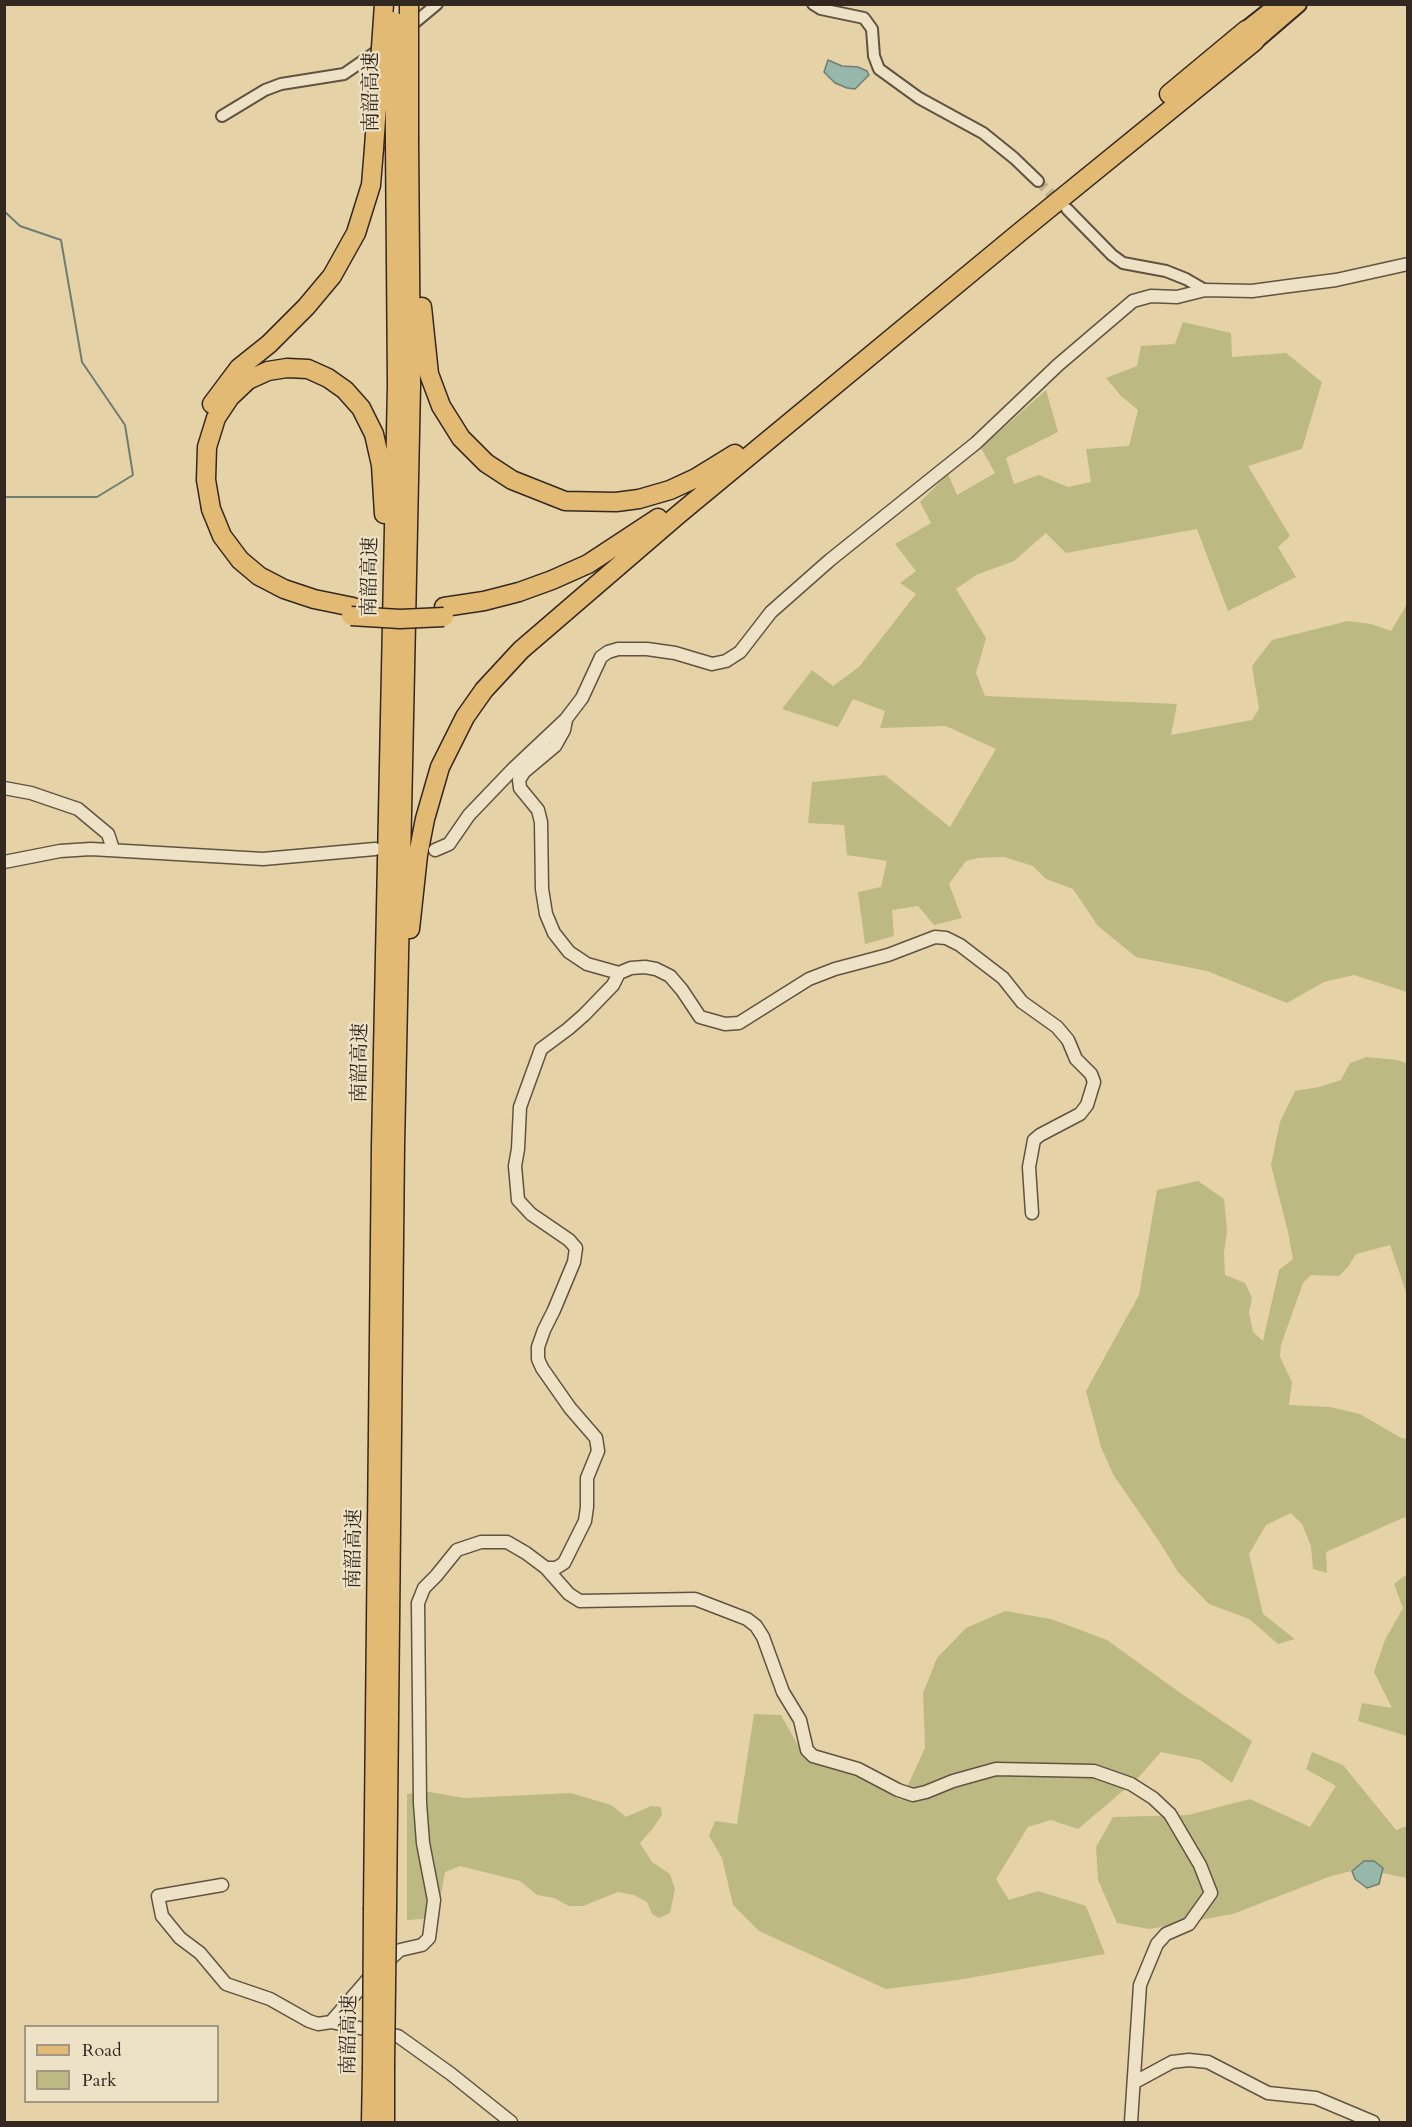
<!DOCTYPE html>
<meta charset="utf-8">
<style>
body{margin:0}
#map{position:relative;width:1412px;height:2127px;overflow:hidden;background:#e5d3a7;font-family:Cardo,serif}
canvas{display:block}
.frame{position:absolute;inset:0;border:6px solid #33281f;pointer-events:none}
.legend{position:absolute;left:24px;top:2025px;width:195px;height:78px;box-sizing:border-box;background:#eee2c6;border:2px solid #a39883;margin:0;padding:8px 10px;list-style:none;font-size:18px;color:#33281f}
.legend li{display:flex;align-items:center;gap:12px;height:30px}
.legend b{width:30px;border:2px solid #a39883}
</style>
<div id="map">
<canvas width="1412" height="2127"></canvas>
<div class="frame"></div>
<ul class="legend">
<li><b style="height:8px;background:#e2ba74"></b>Road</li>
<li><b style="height:16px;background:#bcba82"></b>Park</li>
</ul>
</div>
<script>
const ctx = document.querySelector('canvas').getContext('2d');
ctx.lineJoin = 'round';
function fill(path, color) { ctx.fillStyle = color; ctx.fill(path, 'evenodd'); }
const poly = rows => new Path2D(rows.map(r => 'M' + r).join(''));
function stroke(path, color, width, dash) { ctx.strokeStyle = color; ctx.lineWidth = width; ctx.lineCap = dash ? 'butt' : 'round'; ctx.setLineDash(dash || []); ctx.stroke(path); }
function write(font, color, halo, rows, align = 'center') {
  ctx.font = font + ' Cardo,"Noto Serif SC",serif'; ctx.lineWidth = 4.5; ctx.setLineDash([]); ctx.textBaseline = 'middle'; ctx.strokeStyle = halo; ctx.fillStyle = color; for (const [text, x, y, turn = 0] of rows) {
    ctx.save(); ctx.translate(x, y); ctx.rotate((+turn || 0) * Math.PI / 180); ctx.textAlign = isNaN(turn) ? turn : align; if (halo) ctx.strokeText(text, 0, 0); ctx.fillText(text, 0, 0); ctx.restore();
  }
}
fill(poly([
 [1183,322,1231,333,1232,357,1286,353,1322,382,1302,449,1248,466,1290,536,1278,547,1296,577,1228,611,1197,529,1066,553,1046,533,1014,561,976,575,956,589,986,638,976,673,985,696,1177,704,1171,735,1252,720,1259,709,1252,666,1272,640,1348,621,1371,624,1391,631,1407,604,1407,992,1354,975,1324,982,1287,1003,1207,971,1136,957,1098,926,1073,889,1046,879,1033,866,1004,857,978,858,966,861,949,884,962,918,934,925,918,906,892,910,894,936,865,944,858,892,881,887,887,861,847,855,844,825,808,823,812,782,885,775,950,827,996,749,946,726,880,728,885,711,853,699,838,727,782,709,812,670,833,686,859,667,916,594,900,583,916,571,895,544,931,523,920,502,948,474,957,495,995,473,981,448,1046,390,1058,432,1006,458,1014,484,1039,475,1068,487,1091,482,1086,449,1129,446,1138,410,1121,396,1106,378,1137,366,1141,346,1175,344],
 [1367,1057,1397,1060,1407,1063,1407,1295,1390,1245,1356,1254,1348,1267,1339,1276,1311,1275,1303,1283,1281,1345,1280,1357,1292,1382,1289,1405,1330,1407,1360,1414,1401,1438,1407,1439,1407,1519,1405,1517,1326,1552,1327,1573,1313,1569,1311,1546,1302,1524,1291,1513,1266,1525,1249,1554,1263,1614,1295,1639,1278,1644,1249,1619,1209,1604,1178,1572,1159,1541,1114,1476,1101,1447,1086,1391,1139,1295,1157,1190,1198,1181,1224,1199,1227,1231,1224,1253,1225,1275,1245,1283,1252,1298,1249,1312,1253,1332,1263,1341,1279,1270,1293,1259,1288,1232,1271,1165,1280,1122,1295,1091,1319,1087,1341,1080,1350,1063],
 [1407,1574,1407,1736,1358,1721,1362,1703,1392,1708,1374,1672,1385,1640,1403,1608,1394,1584],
 [1005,1611,1051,1619,1107,1640,1179,1692,1252,1741,1232,1783,1200,1760,1161,1752,1138,1778,1078,1829,1051,1820,1028,1827,996,1879,1009,1900,1038,1891,1086,1906,1105,1954,958,1980,886,1989,759,1931,733,1905,722,1858,709,1836,715,1821,737,1824,754,1714,781,1715,805,1758,860,1778,901,1800,925,1748,923,1693,937,1658,966,1628],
 [1312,1752,1343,1765,1396,1830,1407,1826,1407,1878,1382,1873,1383,1868,1364,1861,1352,1871,1331,1876,1233,1914,1149,1929,1117,1923,1098,1880,1096,1847,1113,1817,1188,1815,1250,1799,1310,1827,1336,1786,1306,1769],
 [430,1792,464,1798,571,1793,611,1805,626,1817,651,1806,661,1807,662,1815,653,1828,640,1843,652,1862,670,1874,675,1889,670,1913,659,1918,652,1914,647,1902,634,1895,618,1892,583,1906,569,1906,554,1898,537,1895,520,1881,460,1866,445,1872,437,1918,407,1920,407,1794]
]), '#bcba82');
const water = poly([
 [828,60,842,66,858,67,867,71,869,75,855,89,847,88,835,83,824,72,828,60],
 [1364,1861,1374,1861,1383,1868,1379,1884,1367,1888,1355,1879,1352,1871,1364,1861]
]);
fill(water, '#96b7aa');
stroke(water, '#6e7e72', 1.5);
stroke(poly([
 [4,211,20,226,61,240,82,362,125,425,133,475,97,497,4,497]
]), '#6e7e72', 2);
stroke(poly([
 [1038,181,1062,205]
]), '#c1b18c', 10, [10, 5]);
const minor = poly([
 [813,4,821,9,864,18,872,29,874,56,879,69,919,98,983,133,1014,158,1038,181],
 [407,29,437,4],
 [222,116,265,90,281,84,344,74,383,47],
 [1067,209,1112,255,1123,263,1166,271,1186,279,1205,290]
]);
const tertiary = poly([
 [566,720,564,730,555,746,524,772,519,780,520,788,538,810,541,822,542,889,546,914,554,933,569,952,587,964,619,973,631,968,645,967,656,969,670,976,682,990,700,1017,725,1024,739,1023,809,979,835,969,888,955,935,937,946,938,960,945,1003,978,1022,1002,1057,1027,1068,1040,1076,1059,1091,1074,1094,1082,1087,1105,1080,1114,1040,1135,1034,1140,1029,1167,1032,1213],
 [4,788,31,793,78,809,108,834,113,849],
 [435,850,449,844,469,815,514,768,566,719,582,698,601,657,608,652,618,649,647,649,675,653,712,664,726,661,740,652,771,612,830,560,976,443,1058,365,1133,301,1151,296,1177,297,1205,290,1252,291,1289,286,1336,280,1408,264],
 [4,862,60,851,91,849,263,859,375,849],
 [546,1568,569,1594,580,1601,695,1599,747,1619,756,1626,763,1637,783,1692,800,1720,807,1750,813,1756,858,1769,898,1790,913,1795,926,1792,953,1781,996,1769,1094,1771,1131,1784,1153,1798,1170,1814,1200,1865,1211,1893,1189,1924,1166,1934,1157,1944,1140,1985,1131,2122],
 [222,1885,158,1896,162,1916,180,1938,200,1953,226,1984,270,1999,309,2021,318,2024,331,2022,369,1978,400,1950,422,1945,429,1938,434,1900,423,1843,420,1803,418,1603,424,1588,436,1576,457,1550,481,1542,507,1542,526,1553,546,1568,556,1568,564,1563,585,1521,587,1507,587,1478,598,1451,596,1438,570,1408,542,1368,538,1359,538,1347,544,1330,554,1310,574,1262,576,1248,569,1240,531,1214,518,1200,515,1166,518,1149,520,1107,541,1049,568,1029,584,1015,613,985,619,973],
 [331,2022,398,2036,451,2074,511,2122],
 [1135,2082,1172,2062,1189,2060,1208,2062,1268,2093,1316,2098,1373,2122]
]);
const primary = poly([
 [1246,30,1279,4],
 [1255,41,1298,4]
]);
const motorway = poly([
 [1169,94,1246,30],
 [422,307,429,374,441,406,461,438,486,463,512,480,565,501,616,502,639,499,670,490,696,478,735,454],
 [212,404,239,368,269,344,306,307,332,276,356,233,371,185,374,148],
 [353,607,314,599,284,589,259,576,240,560,222,536,211,509,206,480,207,447,216,418,230,397,248,380,268,371,287,368,308,369,328,378,345,390,361,408,374,434,381,465,384,514],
 [444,607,484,601,519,592,552,580,588,564,658,518],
 [410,929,418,855,425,819,440,767,465,717,484,690,521,650,679,514,1020,232,1255,41],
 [373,1908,381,1146,397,385,395,142],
 [387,1908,395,1146,411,385,409,139],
 [371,2122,372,2069],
 [385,2122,385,2066]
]);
stroke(minor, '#605341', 14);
stroke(tertiary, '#605341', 15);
stroke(primary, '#33281f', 20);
stroke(motorway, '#33281f', 21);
stroke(minor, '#eee2c6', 10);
stroke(tertiary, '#eee2c6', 12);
stroke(primary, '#e2ba74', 16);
stroke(motorway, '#e2ba74', 18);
const motorwayBridge = poly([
 [409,4,409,139],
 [394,21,395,142],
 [374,148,384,4],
 [351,616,400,619,444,617],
 [385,2066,387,1908],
 [372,2069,373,1908]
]);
stroke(motorwayBridge, '#33281f', 21, []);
stroke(motorwayBridge, '#e2ba74', 18);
write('20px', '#33281f', '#eee2c6', [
 ["南韶高速",372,92,-90],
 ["南韶高速",371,577,-89],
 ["南韶高速",361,1063,-89],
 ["南韶高速",355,1549,-89],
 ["南韶高速",350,2035,-89]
]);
</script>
